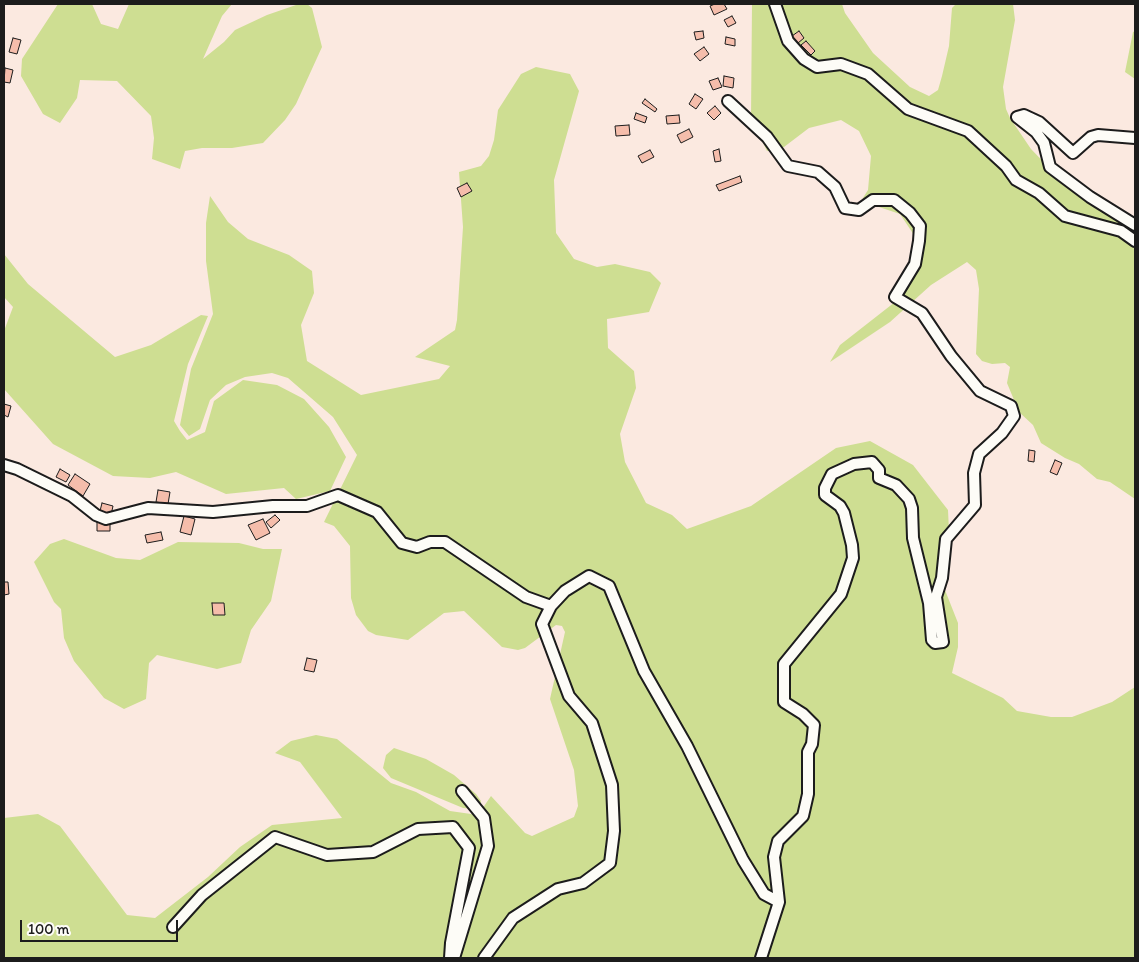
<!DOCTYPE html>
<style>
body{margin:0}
#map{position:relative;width:1139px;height:962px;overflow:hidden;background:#fbe9e0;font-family:Itim,sans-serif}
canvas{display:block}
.frame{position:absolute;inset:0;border:5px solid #1c1c1c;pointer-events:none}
.scale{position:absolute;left:20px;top:920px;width:158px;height:22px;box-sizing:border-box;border:2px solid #1c1c1c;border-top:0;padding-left:6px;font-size:15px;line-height:18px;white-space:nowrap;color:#1c1c1c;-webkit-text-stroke:4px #fdfcf7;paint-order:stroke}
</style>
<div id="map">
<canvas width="1139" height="962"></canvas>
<div class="frame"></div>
<div class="scale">100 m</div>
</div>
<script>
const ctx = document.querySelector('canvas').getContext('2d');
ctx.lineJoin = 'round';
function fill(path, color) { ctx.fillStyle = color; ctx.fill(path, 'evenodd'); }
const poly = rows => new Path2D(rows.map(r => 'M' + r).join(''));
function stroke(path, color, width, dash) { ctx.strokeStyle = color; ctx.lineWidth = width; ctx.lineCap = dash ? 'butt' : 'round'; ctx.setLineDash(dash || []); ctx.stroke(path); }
fill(poly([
 [58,4,92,4,101,24,118,29,129,4,232,4,222,16,203,59,224,42,235,30,267,15,296,5,307,4,312,8,322,47,296,104,285,120,263,143,232,148,202,148,185,151,180,169,152,159,154,138,151,116,117,81,80,80,77,98,60,123,43,114,21,76,22,59],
 [752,4,842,4,845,13,873,53,910,87,929,96,938,90,942,76,949,46,952,8,956,4,1013,4,1015,20,1003,87,1006,109,1010,118,1031,149,1060,179,1135,228,1135,499,1110,482,1097,479,1079,464,1065,458,1041,443,1033,425,1019,412,1007,383,1010,367,1005,363,992,364,982,361,976,354,979,289,976,270,967,262,931,285,890,322,830,362,840,345,895,302,906,290,916,238,900,214,861,201,868,190,871,156,859,131,841,120,809,128,784,147,767,151,751,118],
 [1135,31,1135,79,1125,72,1133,32],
 [536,67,570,74,579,91,554,180,556,233,574,259,597,267,615,264,650,272,661,283,649,312,607,319,608,348,634,371,636,388,620,434,625,462,646,503,672,515,687,529,751,506,836,448,870,441,913,465,948,510,950,553,943,585,958,623,958,647,952,673,1003,698,1017,711,1051,717,1072,717,1112,702,1135,687,1135,958,4,958,4,818,38,814,60,826,127,915,155,918,208,877,240,847,272,825,342,818,300,762,275,753,291,741,316,735,337,739,391,783,416,792,450,811,478,815,491,796,525,833,532,836,574,817,578,806,574,770,550,699,565,632,562,626,556,625,525,648,518,650,502,647,464,611,444,613,408,640,376,635,368,631,356,615,351,598,350,546,334,526,324,522,357,455,333,417,288,378,272,373,245,377,226,385,210,400,200,429,189,436,180,425,191,369,213,314,206,261,206,223,210,196,228,222,248,239,289,255,312,271,314,293,301,325,307,361,361,395,439,379,450,366,415,357,455,330,457,320,463,227,459,172,481,166,489,156,494,140,498,110,521,74],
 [4,254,28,284,115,357,151,345,201,315,208,316,188,364,174,421,180,431,187,440,205,432,214,401,243,380,277,385,304,399,329,427,346,457,330,491,296,499,284,488,226,494,176,472,150,478,113,476,53,444,4,389,4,331,13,307,4,297],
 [64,539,116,558,140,560,178,542,239,543,263,549,282,549,271,601,251,630,241,663,217,669,157,655,149,663,146,699,124,709,104,698,74,661,64,638,61,609,54,602,34,562,50,544],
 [394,748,426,759,454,775,476,794,481,801,480,806,474,809,463,808,391,778,383,768,386,755]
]), '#cede92');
const building = poly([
 [715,4,724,4,727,9,714,15,710,6,715,4],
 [732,16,736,23,728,27,724,20,732,16],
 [703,31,704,38,696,40,694,32,703,31],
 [799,31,804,38,798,43,792,36,799,31],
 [726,37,735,39,735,46,725,44,726,37],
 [13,38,21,40,17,54,9,52,13,38],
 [806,41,815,51,811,55,801,45,806,41],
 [704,47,709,54,700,61,694,54,704,47],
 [5,68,13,70,10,83,4,82,5,68],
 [724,76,734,78,733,88,723,86,724,76],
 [718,78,722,87,713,90,709,81,718,78],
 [695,94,703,99,696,109,689,104,695,94],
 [645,99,657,109,655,112,642,103,645,99],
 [715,106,721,113,714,120,707,113,715,106],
 [636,113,647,117,645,123,634,119,636,113],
 [679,115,680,123,667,124,666,116,679,115],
 [629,125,630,135,616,136,615,126,629,125],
 [689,129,693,137,681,143,677,135,689,129],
 [719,149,721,161,715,162,713,151,719,149],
 [650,150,654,157,642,163,638,156,650,150],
 [740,176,742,182,719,191,716,185,740,176],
 [467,183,472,191,461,197,457,188,467,183],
 [4,404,11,406,8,417,4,415,4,404],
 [1029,450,1035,451,1034,462,1028,461,1029,450],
 [1055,460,1062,463,1057,475,1050,472,1055,460],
 [60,469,70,475,66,482,56,477,60,469],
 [75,474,90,484,83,496,68,485,75,474],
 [158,490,170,492,168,504,156,502,158,490],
 [102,503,113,506,111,515,100,511,102,503],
 [275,515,280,520,271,528,266,522,275,515],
 [184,516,195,519,191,535,180,532,184,516],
 [263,519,270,533,256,540,248,525,263,519],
 [97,522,110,522,110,531,97,531,97,522],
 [161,532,163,540,147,543,145,535,161,532],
 [4,582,8,582,9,594,4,595,4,582],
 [212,603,224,603,225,615,213,615,212,603],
 [307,658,317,660,314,672,304,670,307,658]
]);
fill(building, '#f5bdab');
stroke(building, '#1c1c1c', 1);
const minor = poly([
 [775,4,788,41,804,59,817,67,841,64,868,74,908,109,968,131,1006,166,1016,180,1039,193,1065,216,1121,231,1135,241],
 [1135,138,1098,135,1091,137,1073,153,1039,122,1024,115,1017,117,1036,132,1044,143,1050,167,1090,197,1135,225],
 [4,465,17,469,72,496,96,515,106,519,148,508,213,512,273,506,307,506,338,495,377,512,402,543,417,547,430,542,445,542,526,597,551,606],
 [173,927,202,895,275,837,327,855,373,852,418,829,453,827,469,848,451,943,450,958],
 [454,958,488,846,484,818,462,791],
 [484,958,513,918,558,889,583,883,610,863,614,831,612,785,592,723,569,696,542,624,551,606,565,591,589,576,609,586,644,671,687,746,743,860,764,894,779,902,774,857,778,841,803,816,808,794,808,752,812,744,814,725,803,714,784,702,784,664,841,594,853,558,852,545,844,513,840,506,825,495,825,488,832,474,854,464,872,462,879,470,879,478,896,485,909,499,912,508,913,538,929,603,932,640,935,643,943,642,936,597,942,578,946,539,975,505,974,473,979,454,1002,433,1014,416,1011,406,980,391,951,356,922,313,895,297,915,264,919,241,920,226,910,213,894,200,873,200,859,210,845,208,835,187,818,172,788,166,767,137,728,101],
 [761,958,779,902]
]);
stroke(minor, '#1c1c1c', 14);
stroke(minor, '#fdfcf7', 10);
</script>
